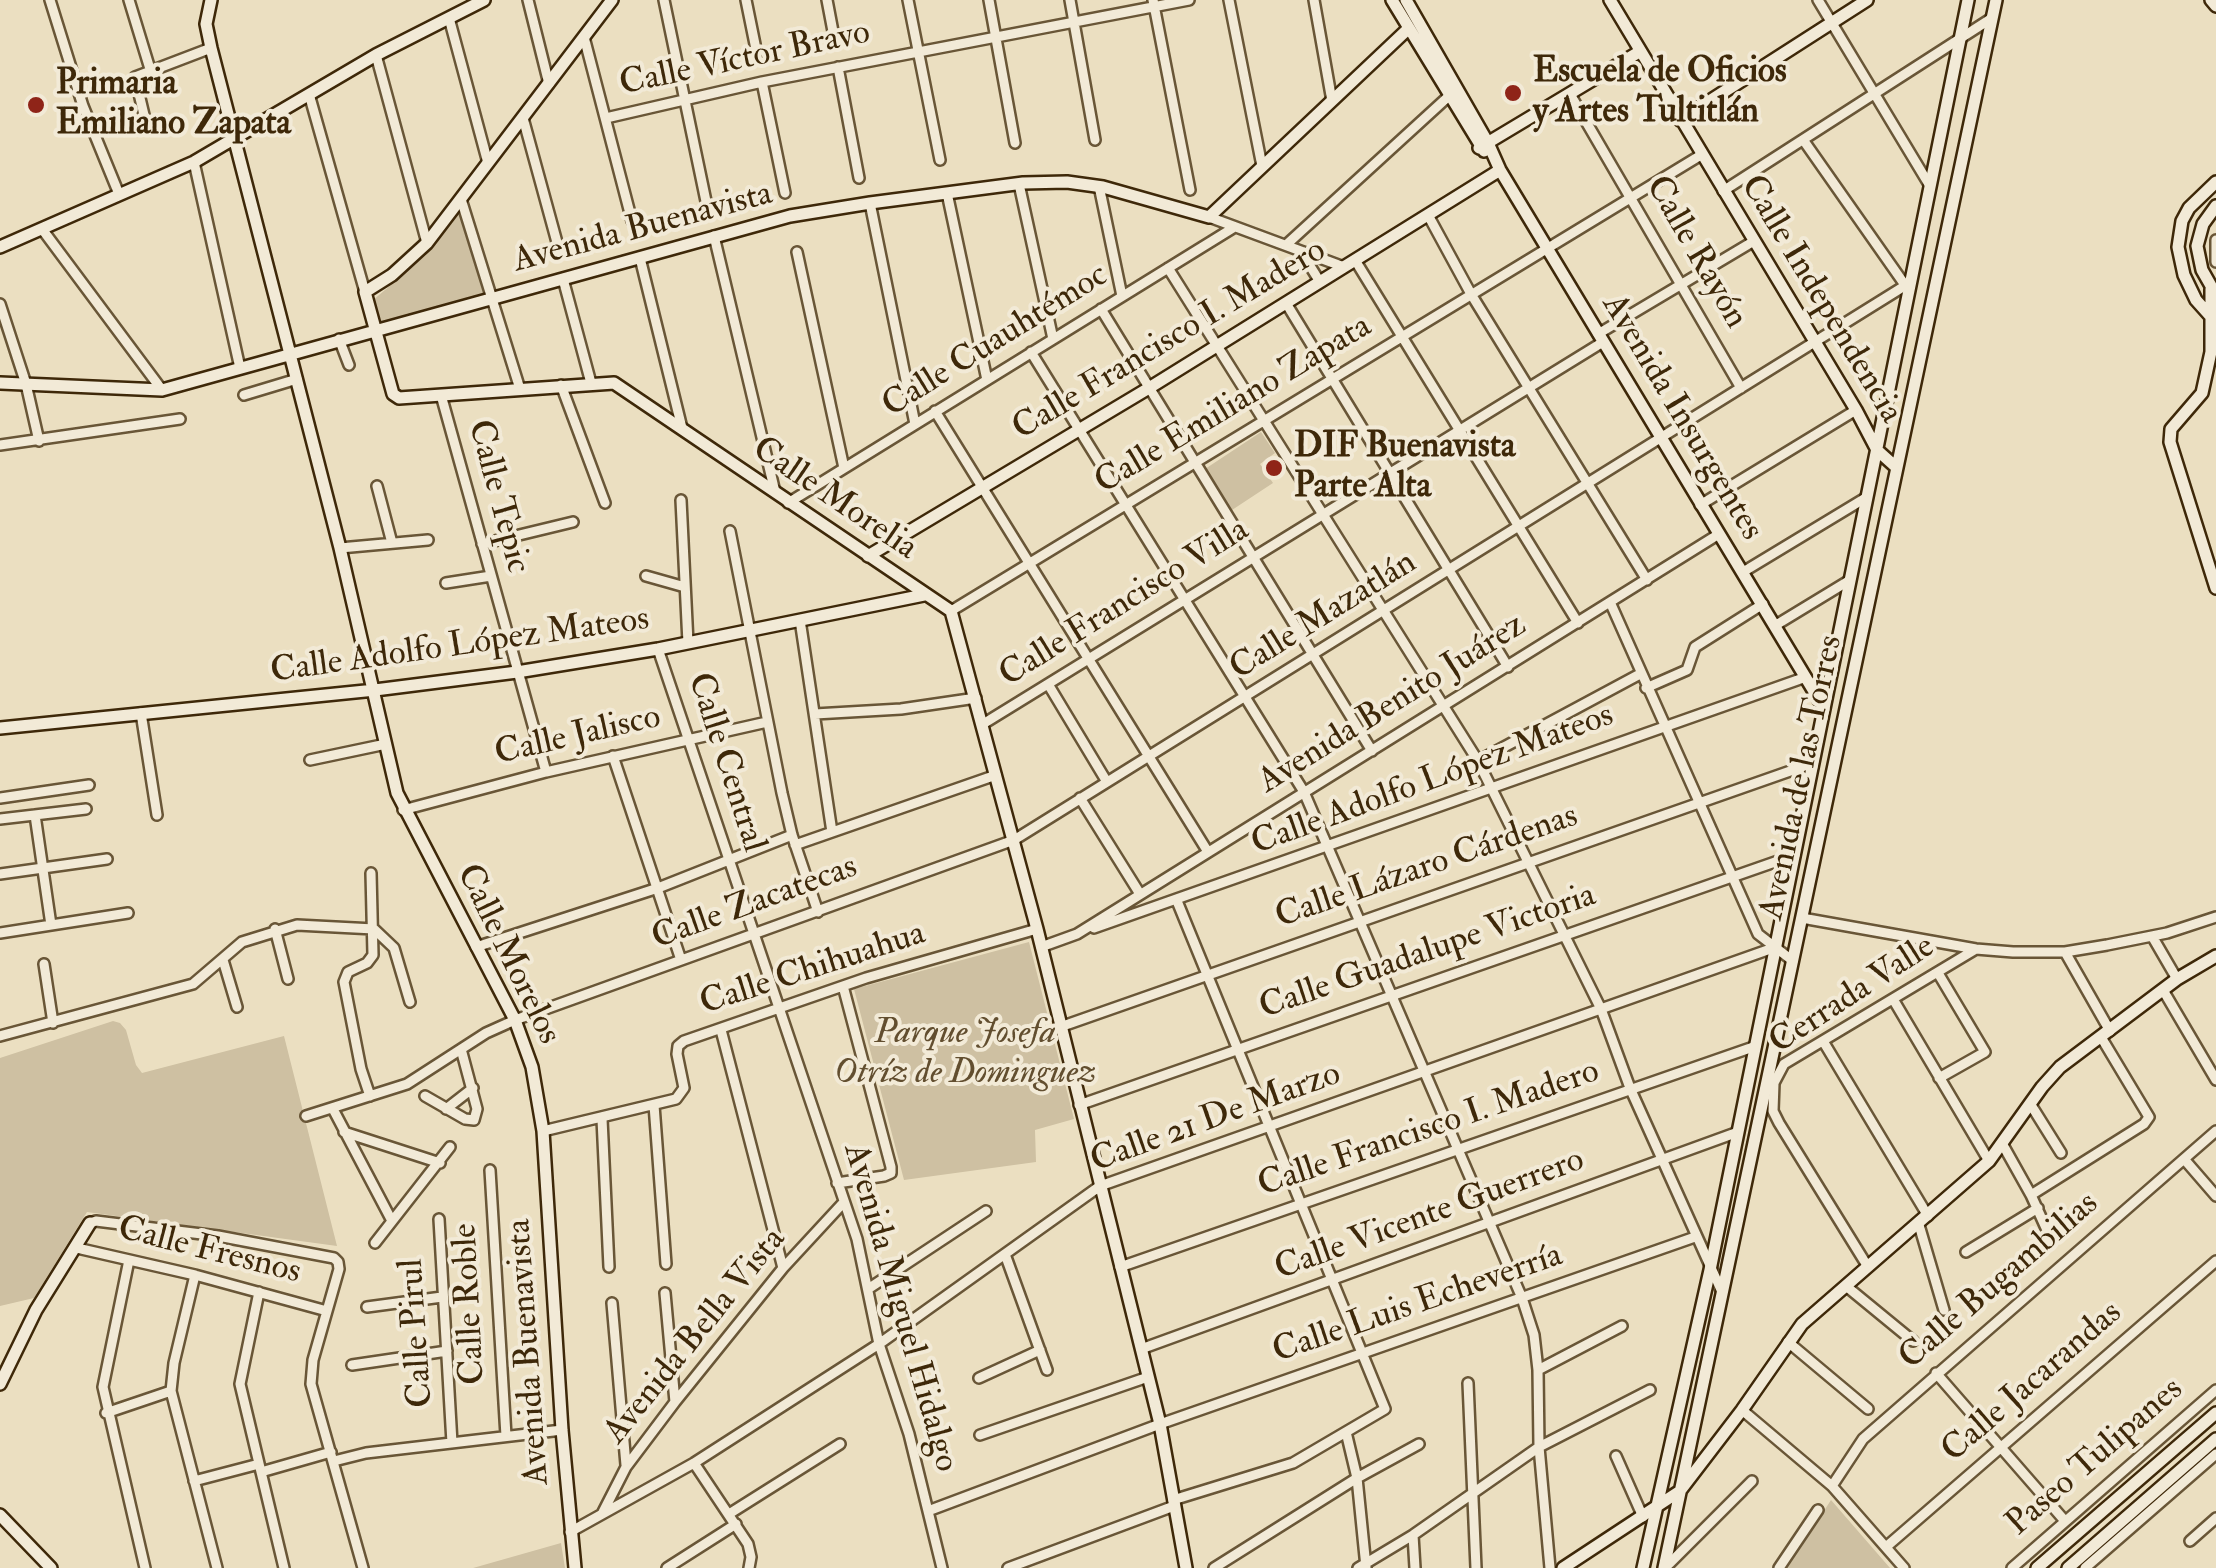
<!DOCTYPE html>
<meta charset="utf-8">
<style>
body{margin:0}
canvas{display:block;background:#ebdfc1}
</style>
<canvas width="2216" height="1568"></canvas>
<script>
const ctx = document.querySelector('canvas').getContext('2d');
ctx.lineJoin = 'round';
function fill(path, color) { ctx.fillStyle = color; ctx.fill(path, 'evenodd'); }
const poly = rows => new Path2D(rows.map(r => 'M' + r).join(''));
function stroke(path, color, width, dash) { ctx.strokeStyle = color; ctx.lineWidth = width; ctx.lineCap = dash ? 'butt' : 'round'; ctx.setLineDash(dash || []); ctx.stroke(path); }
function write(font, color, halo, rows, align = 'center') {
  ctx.font = font + ' "IM FELL Double Pica",serif'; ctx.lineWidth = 8; ctx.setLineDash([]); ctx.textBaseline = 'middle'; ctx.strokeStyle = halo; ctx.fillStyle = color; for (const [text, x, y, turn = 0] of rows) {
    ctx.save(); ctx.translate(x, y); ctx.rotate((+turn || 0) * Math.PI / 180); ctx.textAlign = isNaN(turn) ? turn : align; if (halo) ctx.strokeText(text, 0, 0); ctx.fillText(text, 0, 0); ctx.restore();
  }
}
fill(poly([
 [460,211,484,296,379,326,372,301,426,255],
 [1261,432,1275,453,1260,464,1273,483,1232,510,1205,469],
 [1029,942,1074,1119,1035,1130,1036,1162,904,1180,854,989],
 [113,1021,120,1023,126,1030,136,1065,142,1073,284,1036,337,1246,87,1212,34,1298,0,1306,0,1058],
 [1831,1500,1890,1568,1787,1568],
 [561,1543,565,1568,473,1568]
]), '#cec0a2');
const street = poly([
 [50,0,83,106,119,194],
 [129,0,150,69],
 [528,0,549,84],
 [664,0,707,206],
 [746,0,757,54],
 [827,0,835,42],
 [908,0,940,160],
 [989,0,1015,143],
 [1070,0,1095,140],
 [1153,0,1190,190],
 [1229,0,1262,166],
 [1314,0,1332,101],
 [1818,0,1930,186],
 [449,18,488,163],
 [584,37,632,221],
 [376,55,427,243],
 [838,67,859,178],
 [762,82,785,193],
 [309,94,365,292],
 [1570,94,1741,388],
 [523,118,558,246],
 [606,118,762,82,1189,0],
 [145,119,135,77,211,48],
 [1804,141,1905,285],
 [194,162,240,368],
 [1019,184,1053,339],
 [1099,186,1122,296],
 [1723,191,1992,18],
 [947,193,987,380],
 [461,199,520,389],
 [870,203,915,424],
 [1428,215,1471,294,1647,580],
 [1209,217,1344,267],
 [42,229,162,390],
 [714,236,775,492],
 [2216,240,2216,262],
 [1286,245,1450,95],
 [797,252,844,468],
 [1302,253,1320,282],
 [640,258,682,428],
 [1355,260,1578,623],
 [1168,268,1478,761,1601,1009,1630,1088,1722,1292],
 [563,279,591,383],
 [1286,303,1508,667],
 [0,304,26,384,39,441],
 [1101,309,1372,751],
 [1598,334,1754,241],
 [339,339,349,365],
 [1031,352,1304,792,1522,1298,1534,1335,1538,1370,1539,1447,1550,1568],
 [561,385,605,503],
 [244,395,297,379],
 [441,395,546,772],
 [935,411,1208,852],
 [0,445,180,419],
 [377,486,392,543],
 [681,500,688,643],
 [788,503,1233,228],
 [1700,505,1856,410],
 [730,531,782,793,792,835,818,912],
 [482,544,573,522],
 [340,548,428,540],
 [1743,572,1867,497],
 [646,576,685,587],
 [446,583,491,576],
 [1610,602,1758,934,1793,961],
 [951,611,1701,155],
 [800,620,832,832],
 [1776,625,1850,580],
 [658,649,857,1239,879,1344,909,1434,942,1568],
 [1048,684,1107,782],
 [1646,688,1687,670,1695,647,1763,604],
 [141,713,157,815],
 [815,714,901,709,976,698],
 [983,724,1603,342],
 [613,756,681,960],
 [310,760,386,744],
 [1478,761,1640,674],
 [0,798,89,785],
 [1080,798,1140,894],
 [403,810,546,772,767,722],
 [35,815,51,925],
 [0,819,86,809],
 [795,845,996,775],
 [0,874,107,859],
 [1802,918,1976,949,2013,952,2065,952,2107,945,2167,933,2216,917],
 [1094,928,1806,677],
 [275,929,288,979],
 [0,933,128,913],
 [2152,936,2177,979],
 [476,947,658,888,792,835],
 [1041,947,1077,934,1719,534],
 [2065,952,2110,1031],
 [223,960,237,1007],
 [44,964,53,1023],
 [1938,973,1985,1052,1939,1078],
 [2163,990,2216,1080],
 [1893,999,1989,1161],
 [1060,1027,1813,763],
 [721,1030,783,1268],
 [0,1036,193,984,242,942,297,925,374,929,394,948,410,1002],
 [1823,1041,1928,1216],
 [370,1096,361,1069,344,982,348,972,367,963,373,955,371,873],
 [425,1096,465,1119,474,1120,477,1109,461,1049],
 [654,1105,666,1264],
 [1079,1105,1795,855],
 [2031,1105,2061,1153],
 [333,1109,392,1221],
 [446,1109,473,1088],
 [306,1116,407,1084,486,1033,515,1020,1014,840,1911,282],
 [602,1119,609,1267],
 [543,1131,676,1099,684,1088,677,1054,678,1046,684,1041,866,978,1037,929],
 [344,1132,440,1163],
 [2003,1145,2031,1195,2051,1239],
 [2184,1159,2216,1196],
 [490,1170,506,1436],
 [837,1183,884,1176,891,1173,891,1167,843,986],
 [2031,1195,2144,1124,2149,1117,2101,1037],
 [439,1219,452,1443],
 [90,1223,96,1221,218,1236,334,1258,338,1262,339,1269,313,1360,311,1384,363,1568],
 [1919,1225,1944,1310],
 [375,1243,450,1147],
 [77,1248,195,1275,327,1311],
 [1966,1252,2038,1208],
 [1006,1257,1047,1370],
 [129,1260,103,1387,145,1568],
 [1120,1267,1756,1046],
 [1868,1267,1779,1123,1773,1111,1774,1083,1784,1064,1976,949],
 [195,1275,174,1363,171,1391,217,1568],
 [1846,1286,1913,1341],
 [868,1289,986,1211],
 [259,1292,240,1384,284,1568],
 [665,1293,675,1402],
 [612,1303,626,1465],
 [367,1307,442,1297],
 [1788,1342,1868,1409],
 [1141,1349,1738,1132],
 [352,1365,447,1351],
 [1538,1370,1622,1326],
 [1936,1373,2065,1521],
 [979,1378,1040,1350],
 [1468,1383,1476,1568],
 [1742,1410,1832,1486,1904,1568],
 [106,1413,171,1391],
 [1346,1432,1357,1478,1366,1567],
 [980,1435,1148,1377],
 [1616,1456,1643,1517],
 [334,1461,366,1453,562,1430],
 [694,1463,748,1544,751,1557,749,1568],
 [261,1472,331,1452],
 [194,1481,259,1464],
 [1832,1486,1863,1439,2216,1131],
 [1173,1500,1293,1463,1385,1409,1177,901],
 [928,1511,1160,1424,1695,1237],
 [603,1512,626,1467,675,1402,783,1268,844,1202],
 [729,1514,840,1444],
 [570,1532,694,1463,879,1344,1100,1186,1776,947],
 [1413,1535,1415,1568],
 [2190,1541,2216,1518],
 [1886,1547,2216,1261],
 [667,1568,736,1524],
 [1008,1568,1174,1506],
 [1214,1568,1357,1478,1419,1444],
 [1358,1568,1413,1535,1539,1447,1650,1390],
 [1665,1568,1752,1481],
 [1779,1568,1818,1510],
 [2012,1568,2216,1390],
 [2085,1568,2216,1454]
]);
const secondary = poly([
 [211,0,206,24,211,48,340,548,397,793,515,1020,532,1067,543,1131,562,1430,575,1568],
 [612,0,427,243,392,275,365,292,393,394,399,398,614,383,951,611,1037,929,1160,1424,1186,1568],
 [1392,0,1484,151],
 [1406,0,1488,143,1500,170,1824,708],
 [1610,0,1856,410,1877,450,1897,468],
 [2211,0,2216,6],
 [1680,120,1867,0],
 [1479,148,1639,52],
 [0,247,194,162,376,55,484,0],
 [2211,289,2211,352,2202,393,2171,429,2170,442,2216,588],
 [2214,291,2202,270,2197,246,2203,224,2216,206],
 [2213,319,2196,300,2184,275,2178,247,2182,221,2189,208,2216,182],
 [0,383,162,390,790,216,870,203,1023,183,1067,182,1103,187,1209,217,1409,28],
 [868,556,1149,388,1500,170],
 [0,728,375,690,517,672,658,649,924,595],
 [0,1384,36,1310,90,1223],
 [0,1515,51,1568],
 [1563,1568,1680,1491,1742,1410,1802,1324,1989,1161,2042,1087,2060,1067,2177,979,2216,956],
 [1643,1568,1710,1270,1968,0],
 [1664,1568,1996,0],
 [2037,1568,2216,1413],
 [2068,1568,2216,1439]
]);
stroke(street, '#695637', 14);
stroke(secondary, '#3e2809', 16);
stroke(street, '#f2ead7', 9);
stroke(secondary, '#f2ead7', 11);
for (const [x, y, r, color] of [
 [1513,93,10,"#8f2418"],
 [36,105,10,"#8f2418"],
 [1274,468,10,"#8f2418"]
]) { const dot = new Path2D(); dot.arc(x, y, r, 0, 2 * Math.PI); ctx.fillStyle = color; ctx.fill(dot); stroke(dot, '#f2ead7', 4); }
write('35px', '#3e2809', '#f2ead7', [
 ["Calle Víctor Bravo",745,60,-12],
 ["Avenida Buenavista",643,229,-15],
 ["Calle Rayón",1695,253,60],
 ["Calle Independencia",1820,300,59],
 ["Calle Francisco I. Madero",1170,341,-31],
 ["Calle Cuauhtémoc",996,342,-32],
 ["Calle Emiliano Zapata",1234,406,-31],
 ["Avenida Insurgentes",1681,418,59],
 ["Calle Tepic",497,497,75],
 ["Calle Morelia",834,500,34],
 ["Calle Francisco Villa",1125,604,-32],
 ["Calle Mazatlán",1324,617,-32],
 ["Calle Adolfo López Mateos",460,647,-8],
 ["Avenida Benito Juárez",1393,705,-32],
 ["Calle Jalisco",578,737,-13],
 ["Calle Central",725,763,72],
 ["Avenida de las Torres",1803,778,-78],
 ["Calle Adolfo López Mateos",1433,781,-20],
 ["Calle Lázaro Cárdenas",1427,868,-19],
 ["Calle Zacatecas",755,904,-20],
 ["Calle Guadalupe Victoria",1428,953,-19],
 ["Calle Morelos",507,955,64],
 ["Calle Chihuahua",813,970,-18],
 ["Cerrada Valle",1853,996,-33],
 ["Calle 21 De Marzo",1216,1119,-20],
 ["Calle Francisco I. Madero",1429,1130,-19],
 ["Calle Vicente Guerrero",1430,1216,-20],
 ["Calle Fresnos",209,1252,14],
 ["Calle Bugambilias",2000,1282,-41],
 ["Calle Roble",471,1304,-93],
 ["Calle Luis Echeverría",1418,1305,-19],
 ["Avenida Miguel Hidalgo",899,1308,74],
 ["Calle Pirul",418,1333,-94],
 ["Avenida Bella Vista",696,1337,-51],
 ["Avenida Buenavista",530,1352,-94],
 ["Calle Jacarandas",2033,1383,-41],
 ["Paseo Tulipanes",2096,1458,-41]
]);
write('bold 35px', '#3e2809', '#f2ead7', [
 ["Escuela de Oficios",1533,73],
 ["y Artes Tultitlán",1533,113],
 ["Primaria",56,85],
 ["Emiliano Zapata",56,125],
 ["DIF Buenavista",1294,448],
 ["Parte Alta",1294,488]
], 'left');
write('italic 35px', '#624e2f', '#f2ead7', [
 ["Parque Josefa",965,1034],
 ["Otríz de Dominguez",965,1074]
]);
</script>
